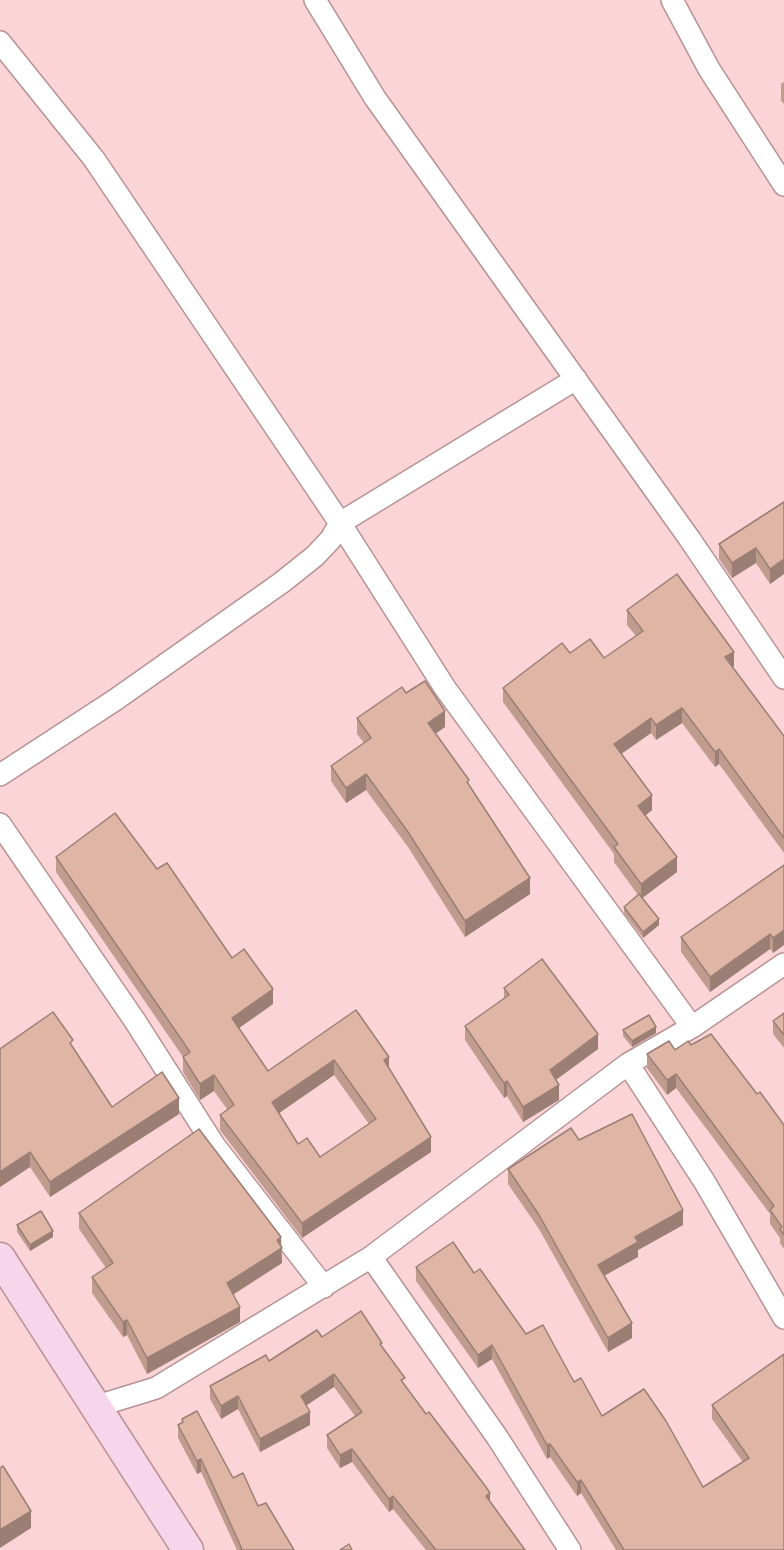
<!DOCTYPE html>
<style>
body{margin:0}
canvas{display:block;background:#fad4d7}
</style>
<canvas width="784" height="1550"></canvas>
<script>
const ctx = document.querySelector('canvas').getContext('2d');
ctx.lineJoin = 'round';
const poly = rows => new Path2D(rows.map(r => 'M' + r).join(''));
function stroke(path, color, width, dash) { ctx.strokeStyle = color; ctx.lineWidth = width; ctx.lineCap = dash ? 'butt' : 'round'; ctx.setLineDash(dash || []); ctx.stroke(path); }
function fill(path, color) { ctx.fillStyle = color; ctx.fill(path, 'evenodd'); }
const street = poly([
 [315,0,375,98,689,538,784,678],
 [672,0,709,69,784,185],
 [0,42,94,159,340,523,445,688,692,1027],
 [0,775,115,700,281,583,315,556,331,539,340,523,576,379],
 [0,824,135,1021,214,1145,324,1287],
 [628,1064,704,1181,784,1318],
 [371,1257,497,1437,570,1550],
 [94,1407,156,1388,371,1257,628,1064,692,1027,784,964]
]);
const secondary = poly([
 [0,1258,188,1550]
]);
stroke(street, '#b69295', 24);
stroke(secondary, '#b69295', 33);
stroke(street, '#fff', 21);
stroke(secondary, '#f7d5ea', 30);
fill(poly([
 [784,82,784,104,781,101,781,84],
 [784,502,784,574,770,584,756,563,732,578,719,559,719,544],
 [627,610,734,666,733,667,784,736,784,853,719,764,715,767,682,723,656,740,651,733,622,753,652,810,645,816,677,872,642,898,659,925,643,938,624,913,624,907,638,895,614,862,614,854,503,702,503,688,570,653,604,658,636,636,627,625],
 [406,693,445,727,435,734,469,785,530,894,465,937,408,847,366,790,346,803,331,781,331,766,364,743,357,734,357,718],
 [56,857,157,869,232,958,273,1004,239,1028,268,1071,356,1010,389,1068,431,1152,302,1238,220,1130,220,1115,227,1109,214,1091,200,1100,183,1072,183,1057,56,872],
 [334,1075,369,1124,320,1157,298,1144,279,1113],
 [784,865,784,945,773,953,770,949,710,992,681,952,681,937],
 [504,988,598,1049,556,1080,559,1100,523,1122,507,1096,504,1098,465,1040,465,1026,504,999],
 [784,1013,784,1048,773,1034,773,1021],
 [623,1030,656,1033,632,1047,623,1036],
 [691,1045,757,1094,784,1125,784,1249,780,1243,780,1238,770,1224,770,1214,676,1088,667,1095,647,1068,647,1054,675,1050],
 [73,1048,112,1107,179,1114,50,1197,30,1167,0,1187,0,1049],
 [579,1140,683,1225,638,1250,638,1257,604,1276,632,1338,608,1352,539,1229,508,1184,508,1169],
 [79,1213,281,1246,282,1263,233,1295,240,1322,147,1374,127,1335,123,1337,92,1293,92,1277,106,1268,79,1229],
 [17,1225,53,1237,30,1251,17,1232],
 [416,1267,474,1273,526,1334,574,1382,602,1416,703,1487,743,1462,712,1419,712,1405,784,1354,784,1550,616,1550,581,1493,577,1496,550,1457,547,1459,492,1359,478,1368,416,1281],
 [322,1337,382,1347,405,1386,525,1550,426,1550,393,1509,389,1512,352,1462,340,1468,327,1448,327,1435,355,1416,334,1387,306,1405,310,1425,260,1452,238,1409,221,1419,210,1399,210,1386,269,1361],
 [182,1419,258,1506,294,1550,237,1550,201,1472,197,1474,178,1438,178,1425,182,1422]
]), '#c09c8f');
fill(poly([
 [756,548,756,563,732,578,732,563],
 [784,559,784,574,770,584,770,569],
 [734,652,734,666,725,672,725,657],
 [682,708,682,723,656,740,656,725],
 [445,711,445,727,428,739,428,723],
 [651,718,651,733,614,759,614,744],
 [719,749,719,764,715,767,715,752],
 [366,774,366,790,346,803,346,788],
 [652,795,652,810,638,821,638,806],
 [677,857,677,872,641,899,641,884],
 [530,878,530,894,465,937,465,921],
 [659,919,659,925,643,938,643,932],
 [784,930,784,945,773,953,773,938],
 [770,934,770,949,710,992,710,977],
 [273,989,273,1004,232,1033,232,1018],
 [656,1027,656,1033,632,1047,632,1041],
 [598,1034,598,1049,550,1084,550,1070],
 [389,1057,389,1072,384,1060],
 [334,1060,334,1075,272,1118,272,1102],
 [676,1074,676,1088,667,1095,667,1080],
 [214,1075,214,1091,200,1100,200,1084],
 [507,1081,507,1096,504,1098,504,1083],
 [559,1085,559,1100,523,1122,523,1107],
 [179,1098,179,1114,50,1197,50,1182],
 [431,1137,431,1152,302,1238,302,1223],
 [30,1152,30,1167,0,1187,0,1172],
 [683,1210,683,1225,638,1250,638,1257,598,1279,598,1265,635,1237],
 [53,1231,53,1237,30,1251,30,1245],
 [281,1237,282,1263,227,1298,227,1283],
 [240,1307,240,1322,147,1374,147,1358],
 [127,1320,127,1335,123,1337,123,1322],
 [632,1323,632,1338,608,1352,608,1338],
 [492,1345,492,1359,478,1368,478,1355],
 [334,1374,334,1387,301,1409,301,1396],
 [238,1396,238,1409,221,1419,221,1406],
 [310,1412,310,1425,260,1452,260,1439],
 [550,1444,550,1457,547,1459,547,1445],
 [352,1449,352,1462,340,1468,340,1455],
 [201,1459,201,1472,197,1474,197,1461],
 [581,1480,581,1493,577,1496,577,1482],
 [490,1493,490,1506,486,1496],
 [393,1496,393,1509,389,1512,389,1499],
 [31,1511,31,1528,0,1548,0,1530]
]), '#9c7f74');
const building = poly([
 [784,502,784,559,770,569,756,548,732,563,719,544,784,502],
 [677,574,734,652,725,657,784,736,784,838,719,749,715,752,682,708,656,725,651,718,614,744,652,795,638,806,677,857,641,884,614,847,618,844,503,688,562,643,570,653,590,639,604,658,643,631,627,610,677,574],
 [425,681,445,711,428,723,469,780,467,782,530,878,465,921,408,832,366,774,346,788,331,766,371,738,357,718,402,687,406,693,425,681],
 [115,813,157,869,167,863,232,958,244,949,273,989,232,1018,268,1071,356,1010,389,1057,384,1060,431,1137,302,1223,220,1115,234,1105,214,1075,200,1084,183,1057,190,1052,56,857,115,813],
 [334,1060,376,1119,320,1157,307,1138,298,1144,272,1102,334,1060],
 [784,865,784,930,773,938,770,934,710,977,681,937,784,865],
 [639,894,659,919,643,932,624,907,639,894],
 [542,959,598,1034,550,1070,559,1085,523,1107,507,1081,504,1083,465,1026,509,995,504,988,542,959],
 [53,1012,73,1040,70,1043,112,1107,162,1072,179,1098,50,1182,30,1152,0,1172,0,1049,53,1012],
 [784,1013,784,1035,773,1021,784,1013],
 [649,1015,656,1027,632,1041,623,1030,649,1015],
 [711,1034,757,1094,760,1092,784,1125,784,1235,780,1229,782,1227,770,1210,774,1206,676,1074,667,1080,647,1054,669,1041,675,1050,688,1041,691,1045,711,1034],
 [632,1114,683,1210,635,1237,638,1242,598,1265,632,1323,608,1338,539,1215,508,1169,571,1128,579,1140,632,1114],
 [199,1129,281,1237,277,1240,282,1248,227,1283,240,1307,147,1358,127,1320,123,1322,92,1277,113,1263,79,1213,199,1129],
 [41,1211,53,1231,30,1245,17,1225,41,1211],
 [453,1242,474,1273,480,1269,526,1334,543,1325,574,1382,581,1378,602,1416,644,1389,666,1421,703,1487,749,1458,712,1405,784,1354,784,1550,624,1550,581,1480,577,1482,550,1444,547,1445,492,1345,478,1355,416,1267,453,1242],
 [361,1311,382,1343,380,1344,405,1378,401,1380,426,1414,429,1412,486,1487,490,1493,486,1496,525,1550,436,1550,393,1496,389,1499,352,1449,340,1455,327,1435,362,1412,334,1374,301,1396,310,1412,260,1439,238,1396,221,1406,210,1386,266,1355,269,1361,317,1330,322,1337,361,1311],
 [197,1411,233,1478,243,1473,258,1506,266,1503,294,1550,240,1550,242,1549,201,1459,197,1461,178,1425,183,1422,182,1419,197,1411],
 [3,1466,31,1511,0,1530,0,1468,3,1466],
 [349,1544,352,1550,340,1550,349,1544]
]);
fill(building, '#dfb5a6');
stroke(building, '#9c7f74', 1.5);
</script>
